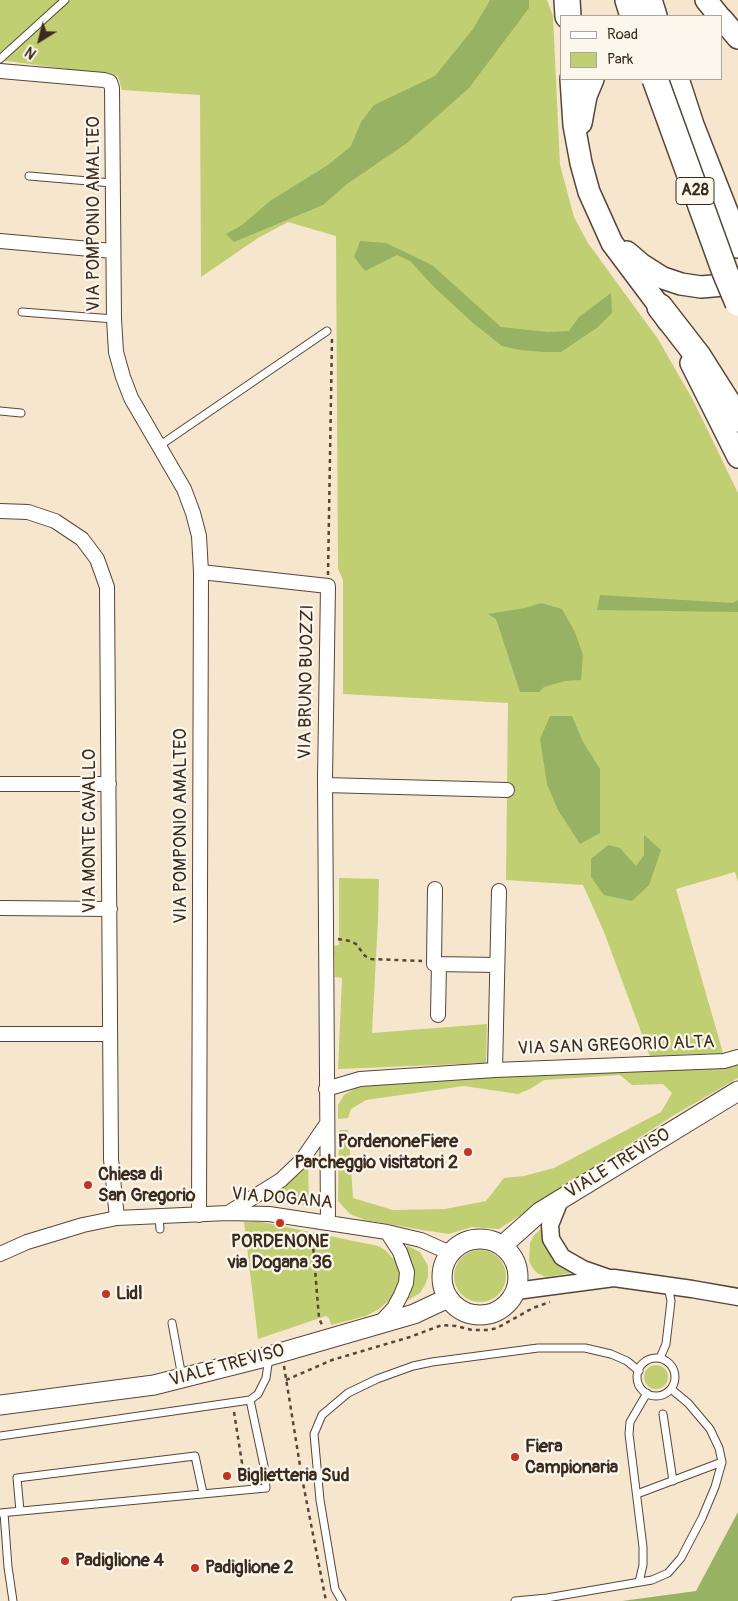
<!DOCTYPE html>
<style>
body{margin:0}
#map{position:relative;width:738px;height:1601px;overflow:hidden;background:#f6e6ce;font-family:Pangolin,sans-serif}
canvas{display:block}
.legend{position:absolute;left:560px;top:15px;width:162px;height:65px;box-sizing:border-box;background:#fbf7ec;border:1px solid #aea59a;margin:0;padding:6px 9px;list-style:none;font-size:15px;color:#3b2a1e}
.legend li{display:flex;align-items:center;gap:10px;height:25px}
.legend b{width:25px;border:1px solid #aea59a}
.north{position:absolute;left:15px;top:15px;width:50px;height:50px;-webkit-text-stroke:4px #fbf7ec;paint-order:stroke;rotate:216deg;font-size:14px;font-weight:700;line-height:20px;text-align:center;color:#3b2a1e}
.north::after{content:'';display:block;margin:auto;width:18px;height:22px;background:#3b2a1e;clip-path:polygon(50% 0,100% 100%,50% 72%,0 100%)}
</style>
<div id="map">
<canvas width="738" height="1601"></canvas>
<ul class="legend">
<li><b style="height:6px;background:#fff"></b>Road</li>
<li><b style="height:14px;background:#c0cf71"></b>Park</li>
</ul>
<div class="north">N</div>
</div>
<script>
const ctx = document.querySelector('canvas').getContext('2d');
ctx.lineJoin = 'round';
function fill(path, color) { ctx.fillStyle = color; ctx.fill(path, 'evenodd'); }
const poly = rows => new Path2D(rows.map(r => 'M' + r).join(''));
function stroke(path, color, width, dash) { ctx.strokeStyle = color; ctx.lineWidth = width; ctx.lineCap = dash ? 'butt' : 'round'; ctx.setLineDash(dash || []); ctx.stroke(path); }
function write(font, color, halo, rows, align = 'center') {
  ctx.font = font + ' Pangolin,sans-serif'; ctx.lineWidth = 4.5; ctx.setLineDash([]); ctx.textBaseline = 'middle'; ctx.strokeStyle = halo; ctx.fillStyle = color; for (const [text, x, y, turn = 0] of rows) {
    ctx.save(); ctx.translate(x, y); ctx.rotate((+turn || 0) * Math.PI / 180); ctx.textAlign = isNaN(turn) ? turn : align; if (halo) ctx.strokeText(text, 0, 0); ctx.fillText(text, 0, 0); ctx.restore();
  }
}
fill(poly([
 [0,0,547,0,553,16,560,165,574,217,588,243,658,339,693,400,738,493,738,882,735,872,676,889,723,1053,650,1056,604,932,583,885,506,880,508,703,343,694,343,580,338,569,336,236,288,222,258,238,201,277,200,95,122,90,118,76,0,60],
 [339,878,379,879,378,920,372,1033,487,1024,486,1063,338,1069,342,978,335,977,334,946,339,945],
 [738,1061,738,1078,671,1117,499,1229,472,1227,449,1234,422,1230,365,1220,350,1214,338,1201,339,1130,348,1130,349,1136,353,1198,393,1210,445,1209,486,1201,504,1178,524,1176,554,1168,661,1112,672,1093,663,1084,632,1085,620,1075,544,1080,530,1089,518,1094,464,1086,366,1100,351,1109,348,1118,338,1119,338,1105,344,1095,356,1088,395,1081],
 [308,1159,309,1206,295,1204,292,1200,280,1198,276,1202,257,1202],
 [244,1222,262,1222,378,1246,385,1250,400,1266,401,1275,399,1287,392,1298,379,1309,366,1316,331,1325,329,1318,326,1316,258,1339],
 [543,1227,564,1266,572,1273,546,1277,537,1273,532,1267,529,1261,530,1243,534,1235],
 [408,1246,420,1252,428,1266,428,1277,425,1285,420,1293,408,1300,406,1299,413,1286,414,1279,413,1265,405,1247],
 '454 1276a26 26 0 1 1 52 0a26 26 0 1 1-52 0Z',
 '644 1377a12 12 0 1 1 24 0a12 12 0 1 1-24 0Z'
]), '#c0cf71');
fill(poly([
 [490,0,529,0,529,8,469,88,407,143,347,184,323,205,234,242,226,234,242,225,270,201,328,165,351,146,361,122,374,105,435,76,473,29],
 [360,241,386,243,432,265,501,327,548,332,569,331,579,317,611,293,612,313,598,327,561,352,543,352,520,350,502,346,473,323,433,286,410,261,397,255,365,271,354,257],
 [600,595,733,603,738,600,738,612,597,610],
 [541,603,562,609,575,632,583,655,581,680,565,681,544,687,539,692,520,692,496,619,488,614,525,608],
 [550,716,572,716,583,742,600,769,600,833,580,844,558,810,547,784,540,739],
 [644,835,661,850,649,885,632,901,604,895,591,877,591,859,608,845,620,848,636,866,644,855],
 [738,1512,738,1601,622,1601,696,1591]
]), '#98b263');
const service = poly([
 [0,59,65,0],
 [29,176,112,183],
 [22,312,114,319],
 [0,411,21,413],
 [159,446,327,331],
 [159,1217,160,1229],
 [172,1323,182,1377],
 [660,1358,666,1344,671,1301,668,1286],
 '637 1377a19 19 0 1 1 38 0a19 19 0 1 1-38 0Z',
 [663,1414,673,1481],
 [0,1436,250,1400,258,1394,266,1378,269,1357],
 [637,1494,722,1462],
 [20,1511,17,1478,195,1456,203,1493],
 [0,1513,266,1488,264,1466,250,1400],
 [4,1513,8,1567,13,1601],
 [639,1582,643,1565,643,1547,629,1434,630,1422,647,1393],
 [342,1601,335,1589,320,1500,314,1434,322,1415,348,1393,377,1379,413,1366,432,1362,538,1348,585,1348,611,1354,627,1361,639,1371],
 [515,1601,547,1598,652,1580,668,1573,681,1558,702,1518,715,1487,722,1462,719,1448,710,1429,688,1403,671,1389]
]);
const minor = poly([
 [0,71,104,80,110,82,112,88,114,319,116,352,123,377,131,398,184,489,193,513,199,536,201,572,199,1215],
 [0,241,113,251],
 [0,511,28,512,55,521,82,539,97,559,107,587,111,1159,117,1218],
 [201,572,328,586,325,779,328,1222],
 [0,784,109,784],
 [325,785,507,790],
 [435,889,434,964,497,965],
 [0,908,110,909],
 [438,1015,439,964],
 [0,1034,109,1034],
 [495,1070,499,891],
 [326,1089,360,1079,495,1070,724,1061,738,1057],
 [228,1213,281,1180,302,1160,326,1125],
 [0,1254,27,1242,83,1225,117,1218,228,1213,269,1214,387,1232,421,1240,450,1253],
 [380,1323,394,1308,401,1295,406,1283,407,1272,400,1252,387,1232]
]);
const tertiary = poly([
 [560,1200,550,1225,551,1239,562,1257,583,1269,609,1278],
 [516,1291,614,1278,692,1289,738,1297]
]);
const secondary = poly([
 '442 1277a38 38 0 1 1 76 0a38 38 0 1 1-76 0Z',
 [503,1245,540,1212,738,1091],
 [0,1405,154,1385,269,1356,414,1314,448,1298]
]);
const primary = poly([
 [706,0,719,16],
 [722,19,738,38],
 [571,79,574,125,581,163,589,192,612,243,660,307,668,321],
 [581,123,586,96,593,79],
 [627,252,641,264,663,278,681,284,701,287,724,285,738,281],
 [691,363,738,457]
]);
const motorway = poly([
 [567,0,568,16],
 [628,0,633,16],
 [649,0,654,16],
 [676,79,691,125,738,245],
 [660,307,698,356,738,419]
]);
stroke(service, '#574638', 9);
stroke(minor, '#574638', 16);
stroke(tertiary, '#574638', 19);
stroke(secondary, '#574638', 21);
stroke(primary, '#574638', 24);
stroke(motorway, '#574638', 28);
stroke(poly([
 [328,575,332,338],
 [338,939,350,941,356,944,365,956,371,959,422,961],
 [312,1233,319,1318,322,1325],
 [284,1366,302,1478,326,1601],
 [286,1380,332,1360,410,1337,442,1325,456,1326,472,1330,489,1330,497,1328,533,1308,550,1302],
 [234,1412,242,1463,238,1467]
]), '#574638', 2.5, [4, 4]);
stroke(service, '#fff', 7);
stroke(minor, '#fff', 14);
stroke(tertiary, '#fff', 16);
stroke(secondary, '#fff', 19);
stroke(primary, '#fff', 21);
stroke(motorway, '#fff', 25);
const motorwayBridge = poly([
 [655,79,725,272,738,303]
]);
stroke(motorwayBridge, '#574638', 28, []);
stroke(motorwayBridge, '#fff', 25);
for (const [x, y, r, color] of [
 [468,1152,5,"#c8321e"],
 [88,1185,5,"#c8321e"],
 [280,1223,5,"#c8321e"],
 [106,1294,5,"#c8321e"],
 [515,1457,5,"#c8321e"],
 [227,1476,5,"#c8321e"],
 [65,1561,5,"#c8321e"],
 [195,1568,5,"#c8321e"]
]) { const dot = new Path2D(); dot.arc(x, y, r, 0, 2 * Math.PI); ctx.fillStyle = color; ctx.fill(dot); stroke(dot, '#fbf7ec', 2); }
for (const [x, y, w] of [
 [695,191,38]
]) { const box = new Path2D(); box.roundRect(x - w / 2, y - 13.5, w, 27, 4); ctx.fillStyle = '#fbf7ec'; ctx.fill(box); stroke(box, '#3b2a1e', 1); }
write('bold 16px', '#3b2a1e', null, [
 ["A28",695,191]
]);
write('18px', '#3b2a1e', '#fbf7ec', [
 ["VIA POMPONIO AMALTEO",94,214,-90],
 ["VIA BRUNO BUOZZI",307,682,-89],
 ["VIA POMPONIO AMALTEO",181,826,-90],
 ["VIA MONTE CAVALLO",90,831,-90],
 ["VIA SAN GREGORIO ALTA",616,1046,-2],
 ["VIALE TREVISO",618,1164,-31],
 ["VIA DOGANA",282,1199,5],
 ["VIALE TREVISO",227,1366,-15]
]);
write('bold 18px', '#3b2a1e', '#fbf7ec', [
 ["PordenoneFiere",458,1142,"right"],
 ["Parcheggio visitatori 2",458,1163,"right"],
 ["Chiesa di",98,1175],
 ["San Gregorio",98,1196],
 ["PORDENONE",280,1242,"center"],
 ["via Dogana 36",280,1263,"center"],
 ["Lidl",116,1294],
 ["Fiera",525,1447],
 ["Campionaria",525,1468],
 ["Biglietteria Sud",237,1476],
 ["Padiglione 4",75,1561],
 ["Padiglione 2",205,1568]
], 'left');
</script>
